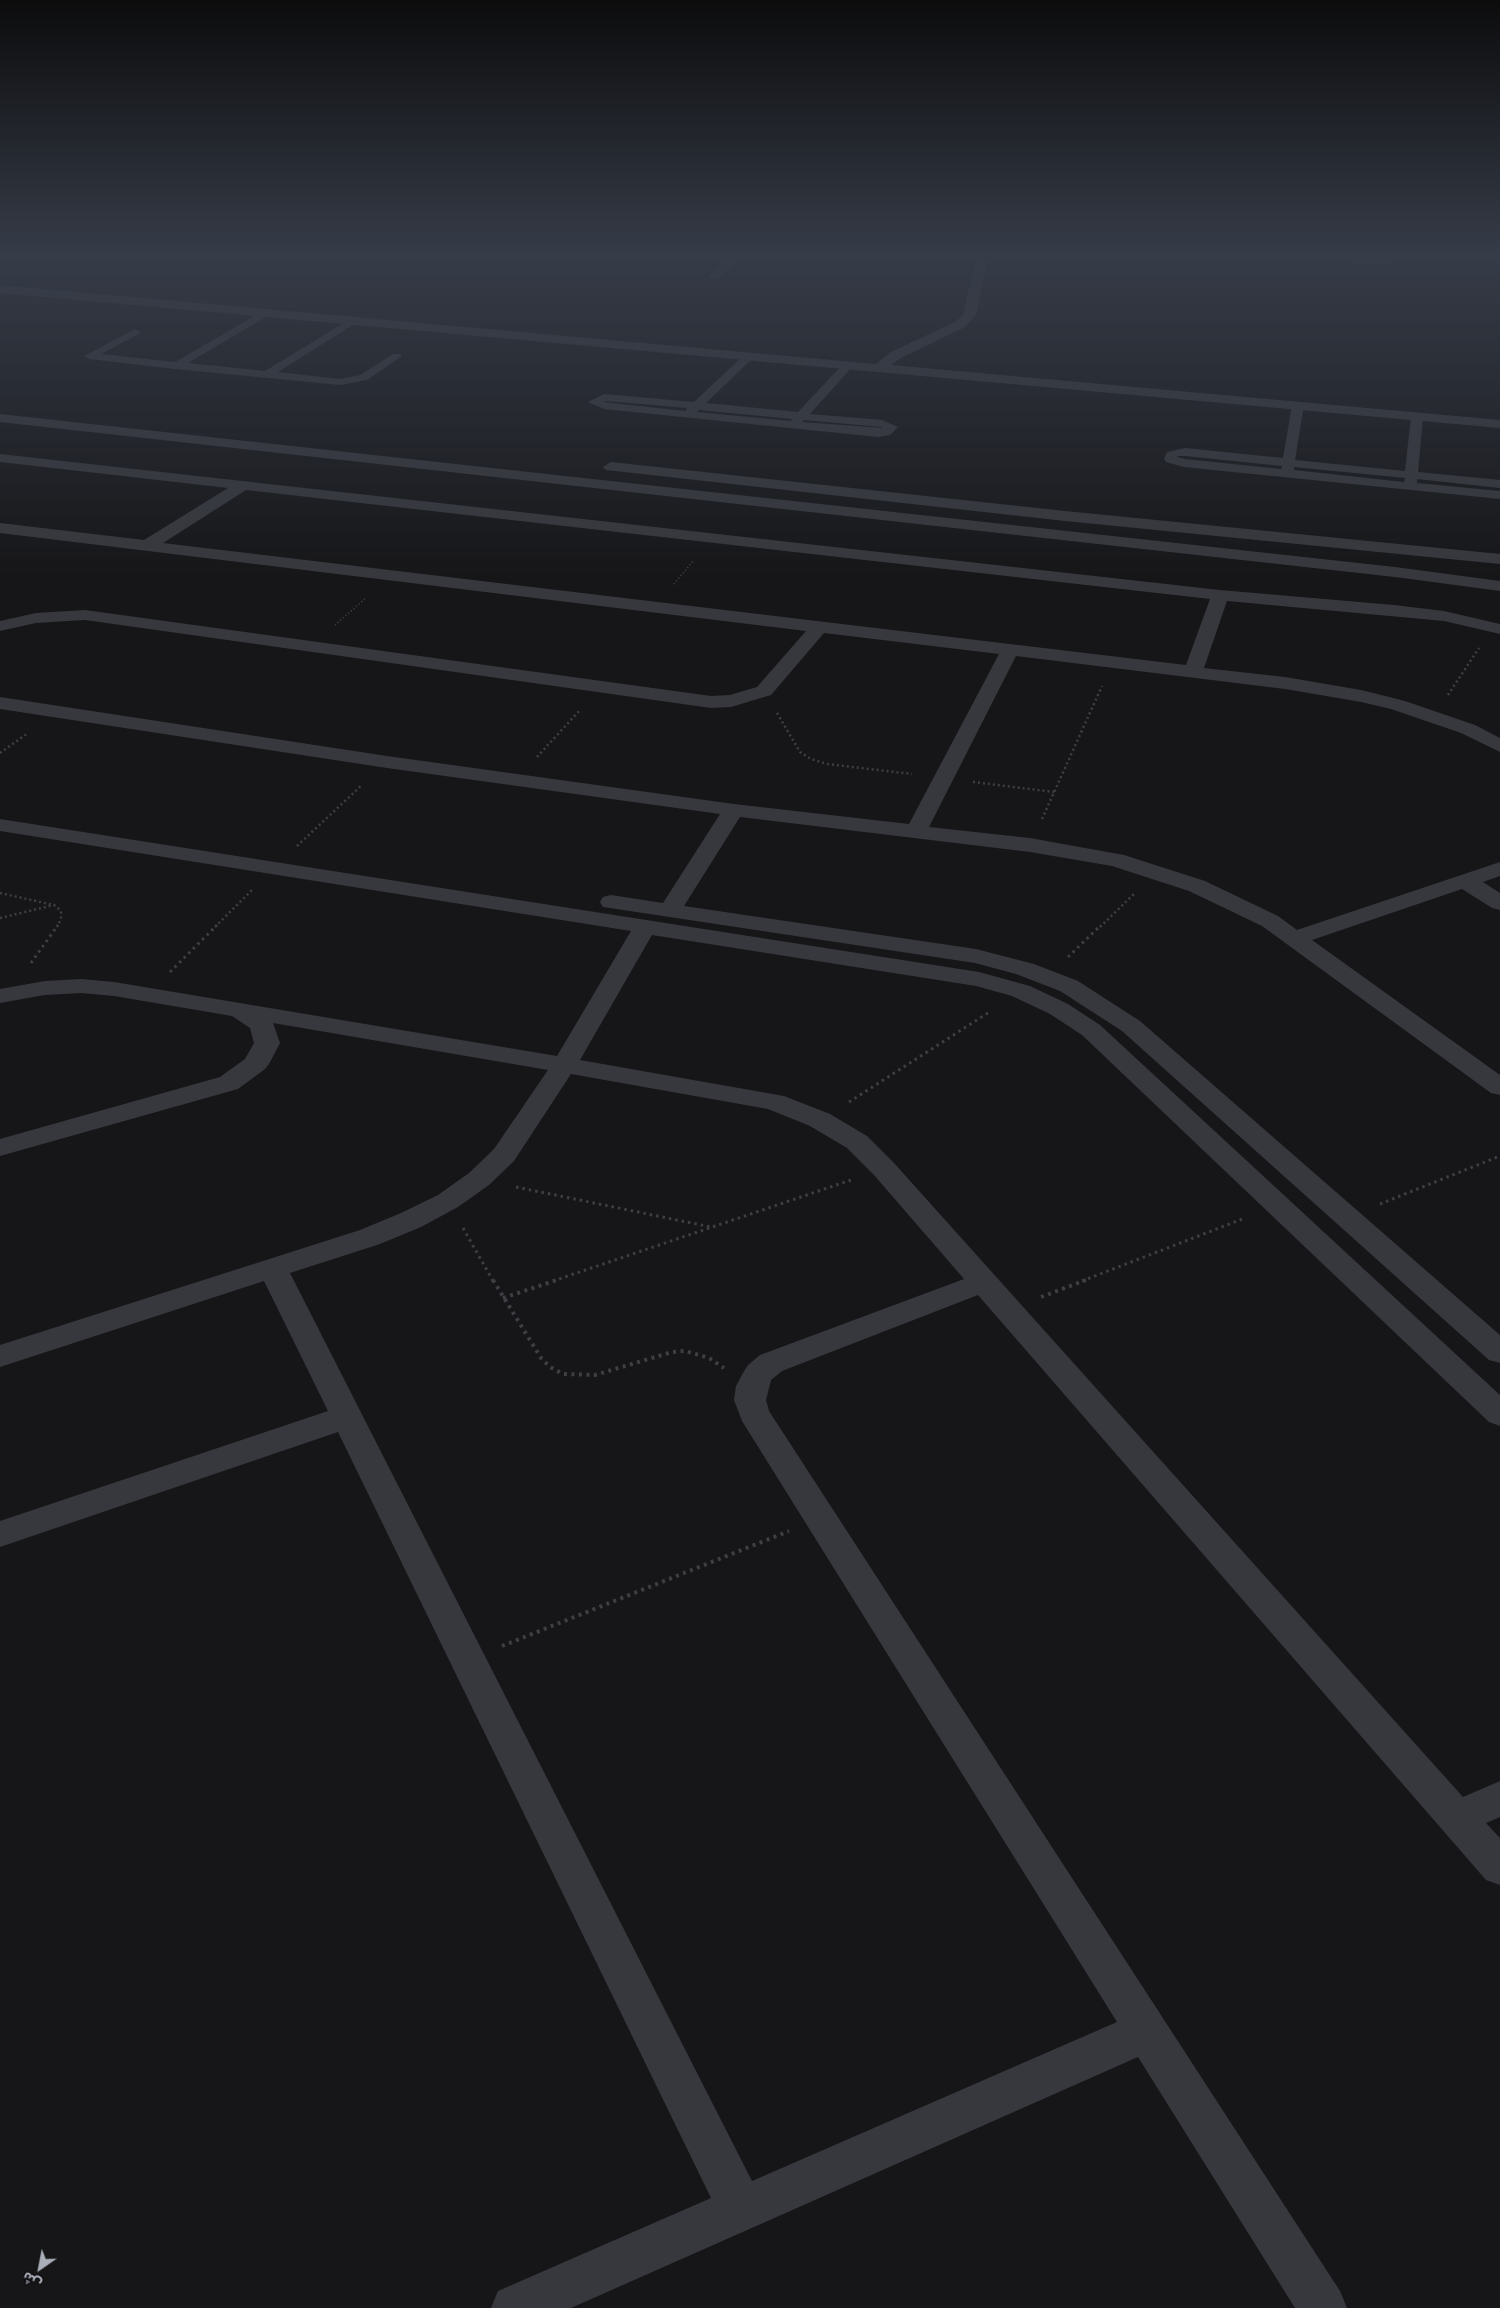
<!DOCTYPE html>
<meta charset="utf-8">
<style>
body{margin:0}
#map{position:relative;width:1500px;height:2308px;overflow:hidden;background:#161618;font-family:"DM Sans","Noto Sans Arabic",sans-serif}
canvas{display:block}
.north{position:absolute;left:15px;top:2243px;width:50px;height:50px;-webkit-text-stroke:4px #111113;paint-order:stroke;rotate:213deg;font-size:14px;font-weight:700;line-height:20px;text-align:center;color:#a8adb8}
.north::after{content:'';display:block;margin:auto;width:18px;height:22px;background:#a8adb8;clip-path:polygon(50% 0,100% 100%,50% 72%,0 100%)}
</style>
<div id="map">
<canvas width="1500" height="2308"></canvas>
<div class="north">ش</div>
</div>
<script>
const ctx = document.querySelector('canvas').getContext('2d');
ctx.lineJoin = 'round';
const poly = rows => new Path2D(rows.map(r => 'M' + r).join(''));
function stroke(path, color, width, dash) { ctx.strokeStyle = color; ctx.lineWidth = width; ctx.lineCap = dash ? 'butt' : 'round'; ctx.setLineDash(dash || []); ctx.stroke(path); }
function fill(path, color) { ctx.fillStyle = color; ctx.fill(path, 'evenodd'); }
stroke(poly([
 [674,584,694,560],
 [335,625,366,598]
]), '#3d3f44', 2, [1, 2.5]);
stroke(poly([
 [1448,695,1479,648],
 [777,713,800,752,811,759,827,764,912,774],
 [0,753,28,733],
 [537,757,580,710],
 [973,782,1054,792],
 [1042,819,1102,686],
 [297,846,362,785],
 [0,893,54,905,61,911,61,919,57,927],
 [0,918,54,905],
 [215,927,252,890],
 [1100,927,1134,894]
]), '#3d3f44', 2.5, [2, 3]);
stroke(poly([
 [1068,957,1101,925],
 [31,963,58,925],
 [170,972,217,925],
 [849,1102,991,1011],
 [516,1187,711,1227],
 [1380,1204,1500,1156],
 [463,1228,493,1281],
 [553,1281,851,1180],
 [1082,1281,1245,1218]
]), '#3d3f44', 3, [2.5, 4]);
stroke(poly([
 [493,1280,541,1358,550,1367,563,1374,595,1375,672,1352,685,1351,709,1358,724,1368],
 [1041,1297,1086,1280],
 [503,1298,557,1280],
 [502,1646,789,1531]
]), '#3d3f44', 4, [3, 4.5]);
fill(poly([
 [265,310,270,313,269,315,188,363,265,371,352,318,357,321,356,323,278,372,340,379,360,375,393,354,401,354,402,356,367,380,340,385,175,369,89,359,84,356,135,329,140,332,139,334,101,354,175,362,265,310],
 [749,353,753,354,753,358,706,403,798,412,844,363,848,362,852,363,852,367,810,414,882,420,898,427,890,435,878,437,604,409,588,402,604,394,694,402,745,354,749,353],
 [606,401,687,408,685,411,603,402,606,401],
 [699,410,792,419,791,421,697,412,699,410],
 [804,420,881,427,883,428,802,422,804,420],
 [1298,402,1304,405,1295,460,1405,471,1411,417,1417,414,1423,417,1418,472,1500,480,1500,488,1417,479,1417,483,1500,491,1500,499,1184,467,1166,462,1164,459,1167,452,1185,448,1283,458,1292,405,1298,402],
 [1178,456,1185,456,1282,466,1281,469,1185,459,1177,457,1178,456],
 [1294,467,1405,478,1404,482,1294,470,1294,467]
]), '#37383d');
fill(poly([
 [728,258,740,258,717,279,709,279,709,275,728,258],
 [978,258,989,258,986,265,977,312,972,320,963,328,901,358,891,365,1500,420,1500,428,0,293,0,285,876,364,891,352,955,322,963,315,974,265,978,258],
 [1327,258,1385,258,1392,262,1386,265,1332,261,1327,258],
 [0,414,1395,567,1500,581,1500,591,1395,577,0,422,0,414],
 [0,454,1220,590,1394,605,1444,611,1500,624,1500,634,1444,621,1227,601,1204,668,1285,677,1361,690,1405,701,1475,725,1500,738,1500,752,1461,733,1391,709,1361,702,1285,689,1016,656,929,827,1030,838,1124,855,1205,881,1278,916,1297,930,1500,862,1500,876,1483,882,1500,893,1500,910,1492,908,1462,889,1312,940,1500,1075,1500,1095,1491,1093,1262,926,1189,891,1112,866,1030,852,740,817,684,906,976,949,1034,964,1078,981,1140,1021,1500,1335,1500,1363,1489,1360,1122,1031,1060,991,1016,974,975,963,603,907,600,902,603,897,611,895,663,903,720,814,387,768,0,709,0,697,387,756,734,804,909,824,999,654,824,633,771,695,731,707,711,708,85,620,36,623,0,631,0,621,36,613,85,610,711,696,730,695,757,687,806,631,0,533,0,523,144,540,228,488,0,462,0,454],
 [246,490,1210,599,1186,665,163,543,246,490],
 [611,462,1065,511,1500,554,1500,564,1065,521,606,470,603,467,611,462],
 [0,819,979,972,1030,986,1068,1004,1100,1025,1500,1395,1500,1426,1489,1422,1082,1035,1050,1014,1012,996,976,986,652,935,580,1060,784,1096,830,1114,867,1136,894,1163,1463,1797,1500,1781,1500,1817,1486,1823,1500,1838,1500,1885,1486,1880,978,1295,782,1371,771,1380,766,1400,769,1411,1340,2291,1347,2308,1295,2308,1138,2057,571,2308,491,2308,498,2291,711,2198,338,1432,0,1547,0,1521,328,1411,264,1281,0,1367,0,1345,360,1230,401,1213,438,1195,469,1173,494,1149,548,1070,273,1023,280,1043,269,1064,265,1069,238,1089,0,1156,0,1139,220,1077,245,1059,254,1043,250,1028,232,1016,114,996,81,993,45,995,0,1003,0,989,45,981,81,979,114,982,557,1056,631,931,0,831,0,819],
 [571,1074,768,1109,810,1126,847,1148,874,1175,964,1279,760,1355,748,1365,743,1373,736,1386,734,1400,742,1421,1117,2022,752,2181,290,1273,380,1244,421,1227,458,1207,489,1185,514,1161,571,1074]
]), '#37383d');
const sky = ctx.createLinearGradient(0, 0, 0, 582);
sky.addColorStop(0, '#0c0c0d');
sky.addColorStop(0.44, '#363c48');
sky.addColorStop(1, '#363c4800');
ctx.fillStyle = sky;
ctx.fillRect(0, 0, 1500, 582);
</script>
